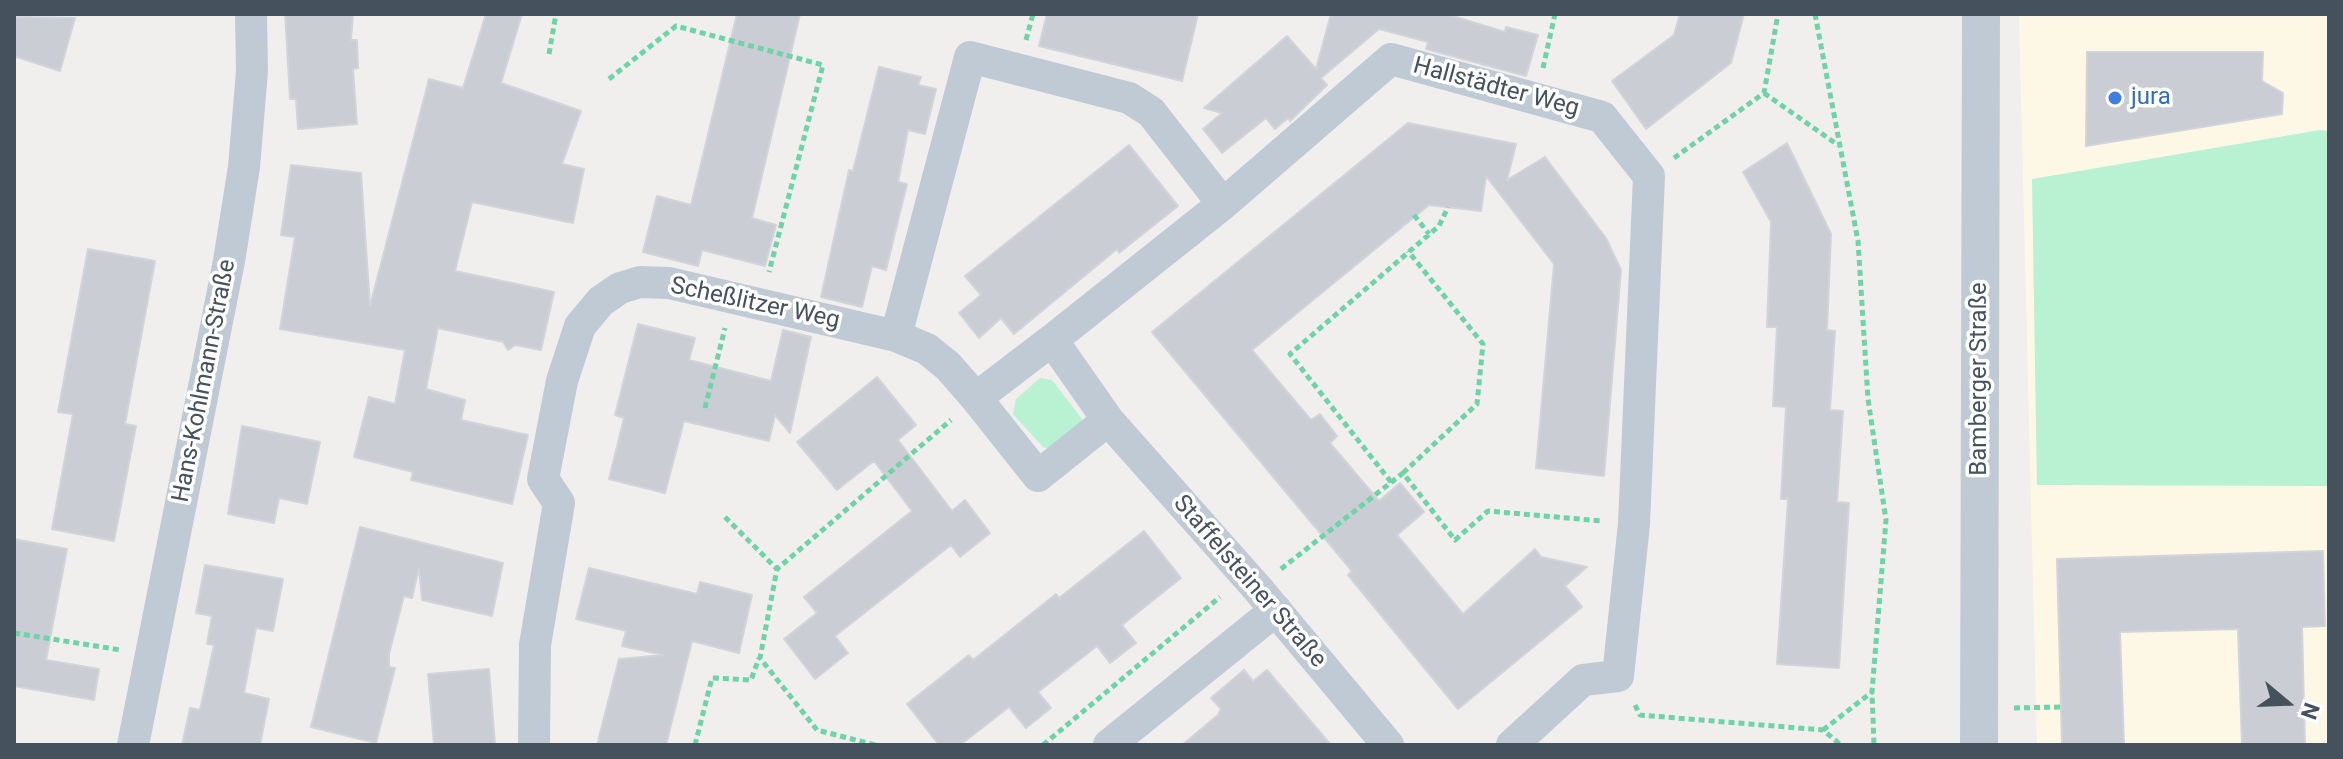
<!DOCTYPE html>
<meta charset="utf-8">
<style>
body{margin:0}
#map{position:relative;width:2343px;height:759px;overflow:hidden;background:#f1eeee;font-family:Roboto,sans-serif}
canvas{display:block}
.frame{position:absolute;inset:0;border:16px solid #45515d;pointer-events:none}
.north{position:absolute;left:2247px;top:663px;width:80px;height:80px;-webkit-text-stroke:6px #fff;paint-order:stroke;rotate:109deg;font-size:22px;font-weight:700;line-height:32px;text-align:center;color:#45515d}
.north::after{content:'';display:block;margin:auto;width:28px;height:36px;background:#45515d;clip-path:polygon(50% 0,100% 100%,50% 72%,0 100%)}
</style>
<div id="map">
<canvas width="2343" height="759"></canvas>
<div class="frame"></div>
<div class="north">N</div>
</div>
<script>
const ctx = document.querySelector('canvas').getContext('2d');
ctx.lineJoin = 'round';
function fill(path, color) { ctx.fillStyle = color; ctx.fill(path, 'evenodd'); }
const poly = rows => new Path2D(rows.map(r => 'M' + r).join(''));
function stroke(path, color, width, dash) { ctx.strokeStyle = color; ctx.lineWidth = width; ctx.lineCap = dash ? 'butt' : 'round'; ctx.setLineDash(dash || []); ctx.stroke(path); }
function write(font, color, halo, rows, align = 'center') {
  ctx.font = font + ' Roboto,sans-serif'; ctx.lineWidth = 7; ctx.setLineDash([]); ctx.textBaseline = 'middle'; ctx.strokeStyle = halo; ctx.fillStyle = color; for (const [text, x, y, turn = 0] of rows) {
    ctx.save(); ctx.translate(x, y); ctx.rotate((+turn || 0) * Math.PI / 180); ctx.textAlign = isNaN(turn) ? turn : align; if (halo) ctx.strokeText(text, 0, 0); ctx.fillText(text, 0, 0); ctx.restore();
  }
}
fill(poly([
 [2019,14,2329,14,2329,131,2032,179,2037,485,2329,486,2329,745,2037,745]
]), '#fdf8e6');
fill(poly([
 [2320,130,2329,131,2329,486,2037,485,2032,179],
 [1040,378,1052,380,1082,419,1080,426,1050,449,1043,447,1013,414,1016,399]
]), '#b9f2d2');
const building = poly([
 [285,14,353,14,351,40,357,40,358,68,353,69,357,124,298,129,296,99,290,99,285,14],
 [486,14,522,14,501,83,581,111,562,164,584,169,573,223,472,202,455,271,554,292,541,350,515,345,508,350,503,342,438,328,426,389,465,400,461,420,528,435,512,504,411,480,413,472,354,457,369,397,395,404,405,350,280,329,295,237,281,235,291,165,361,173,370,306,429,79,463,88,486,14],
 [737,14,800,14,752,218,776,225,765,266,702,250,698,266,643,252,657,196,691,205,737,14],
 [1047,14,1198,14,1182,81,1039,46,1047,14],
 [1331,14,1446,14,1505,32,1506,27,1538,35,1526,76,1426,49,1428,42,1379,29,1321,78,1327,85,1290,121,1288,118,1275,129,1266,118,1222,153,1203,129,1222,113,1204,108,1287,36,1316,69,1331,14],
 [1680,14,1744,14,1731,63,1646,129,1612,81,1674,35,1680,14],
 [14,17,75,18,60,71,14,56,14,17],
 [2087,52,2263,52,2262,81,2283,93,2282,114,2086,146,2087,52],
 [879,67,921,77,918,85,936,89,925,134,908,130,898,182,907,184,886,270,872,266,862,307,821,297,849,170,853,171,879,67],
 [1408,123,1516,144,1507,180,1545,157,1606,238,1621,270,1604,476,1536,468,1554,264,1486,176,1481,211,1429,205,1252,350,1311,420,1320,414,1337,436,1330,443,1379,501,1400,483,1424,512,1397,535,1463,614,1535,549,1541,557,1587,567,1565,586,1582,607,1458,709,1348,575,1352,571,1152,332,1408,123],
 [1787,143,1831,234,1827,330,1835,331,1830,410,1843,411,1837,502,1849,503,1839,668,1777,664,1788,499,1781,499,1786,407,1773,406,1777,327,1767,327,1771,222,1743,172,1787,143],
 [1129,145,1178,206,1119,253,1117,249,1014,334,1001,318,979,338,959,313,981,295,965,276,1129,145],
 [88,249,155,261,125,424,136,426,114,541,52,529,73,414,58,412,88,249],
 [638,324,695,338,689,360,771,381,783,330,811,337,790,433,775,415,769,441,684,421,665,493,609,479,624,418,615,415,638,324],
 [877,377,916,425,898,440,952,511,965,500,990,533,960,557,951,545,835,636,848,653,815,679,784,639,817,613,804,597,912,511,874,461,837,490,797,442,877,377],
 [242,426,320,442,307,504,279,498,274,523,228,514,242,426],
 [360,527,503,563,492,616,422,600,419,568,412,598,404,596,389,654,389,667,395,668,376,743,311,727,360,527],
 [1144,531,1181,578,1122,625,1136,643,1110,663,1097,646,1038,692,1051,708,1026,728,1009,707,960,745,939,745,907,704,969,655,973,660,1056,594,1059,598,1144,531],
 [14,539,67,549,46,660,99,669,94,700,14,686,14,539],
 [2323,551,2325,626,2302,627,2305,745,2242,745,2238,629,2120,632,2124,745,2062,745,2057,559,2323,551],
 [205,565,283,579,273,631,256,628,244,693,269,699,260,745,182,745,190,708,200,710,214,645,207,644,212,616,196,613,205,565],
 [589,568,697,594,700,582,752,595,739,653,692,641,666,745,597,745,619,659,664,655,622,646,626,631,576,619,589,568],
 [489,669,495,745,434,745,428,674,489,669],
 [1244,670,1253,681,1267,670,1331,745,1182,745,1218,715,1221,709,1211,698,1244,670]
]);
fill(building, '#cacdd3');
stroke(building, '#d2d4da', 2);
stroke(poly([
 [1815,14,1858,241,1868,399,1886,520,1872,692,1874,745],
 [1026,40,1033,14],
 [549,54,556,14],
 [1543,68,1555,14],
 [609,79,676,26,823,65,769,272],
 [1764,93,1838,145],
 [1674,158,1764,93,1778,14],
 [1414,215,1429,234],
 [705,408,725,328],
 [1403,473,1477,404,1483,344,1408,251],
 [1391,482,1290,354,1439,226,1448,207],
 [725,517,777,569],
 [1281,569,1403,473,1455,540,1488,511,1602,521],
 [14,633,121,650],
 [1635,705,1640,715,1823,730,1841,745],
 [2014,708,2061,707],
 [1823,730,1872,692],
 [695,745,712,678,751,680,759,658],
 [875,745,817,730,760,658,777,569,951,420],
 [1043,745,1220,597]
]), '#6ed3a6', 5, [6, 4]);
stroke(poly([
 [896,336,970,57,1129,98,1151,112,1223,204],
 [1052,340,1223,204,1391,59,1602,117,1649,176,1634,524,1618,676,1583,680,1512,745],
 [1108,420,1038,476,976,398,1052,340,1108,420,1257,588,1388,745],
 [133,745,229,261,244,167,252,71,251,14],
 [534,745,535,645,559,503,543,479,562,381,580,326,601,301,620,288,640,282,669,283,896,336,927,349,948,366,976,398],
 [1109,745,1276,610]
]), '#c0cad5', 32);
stroke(poly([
 [1979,745,1981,14]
]), '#c0cad5', 38);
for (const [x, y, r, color] of [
 [2115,98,8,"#3f7fe0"]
]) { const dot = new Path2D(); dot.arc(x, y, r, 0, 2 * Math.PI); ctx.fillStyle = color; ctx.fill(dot); stroke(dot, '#fff', 3); }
write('24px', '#45515d', '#fff', [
 ["Hallstädter Weg",1496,88,15],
 ["Scheßlitzer Weg",755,304,12],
 ["Bamberger Straße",1980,379,-90],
 ["Hans-Kohlmann-Straße",205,381,-79],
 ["Staffelsteiner Straße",1249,582,49]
]);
write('24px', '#366cbe', '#fff', [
 ["jura",2131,98]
], 'left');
</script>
